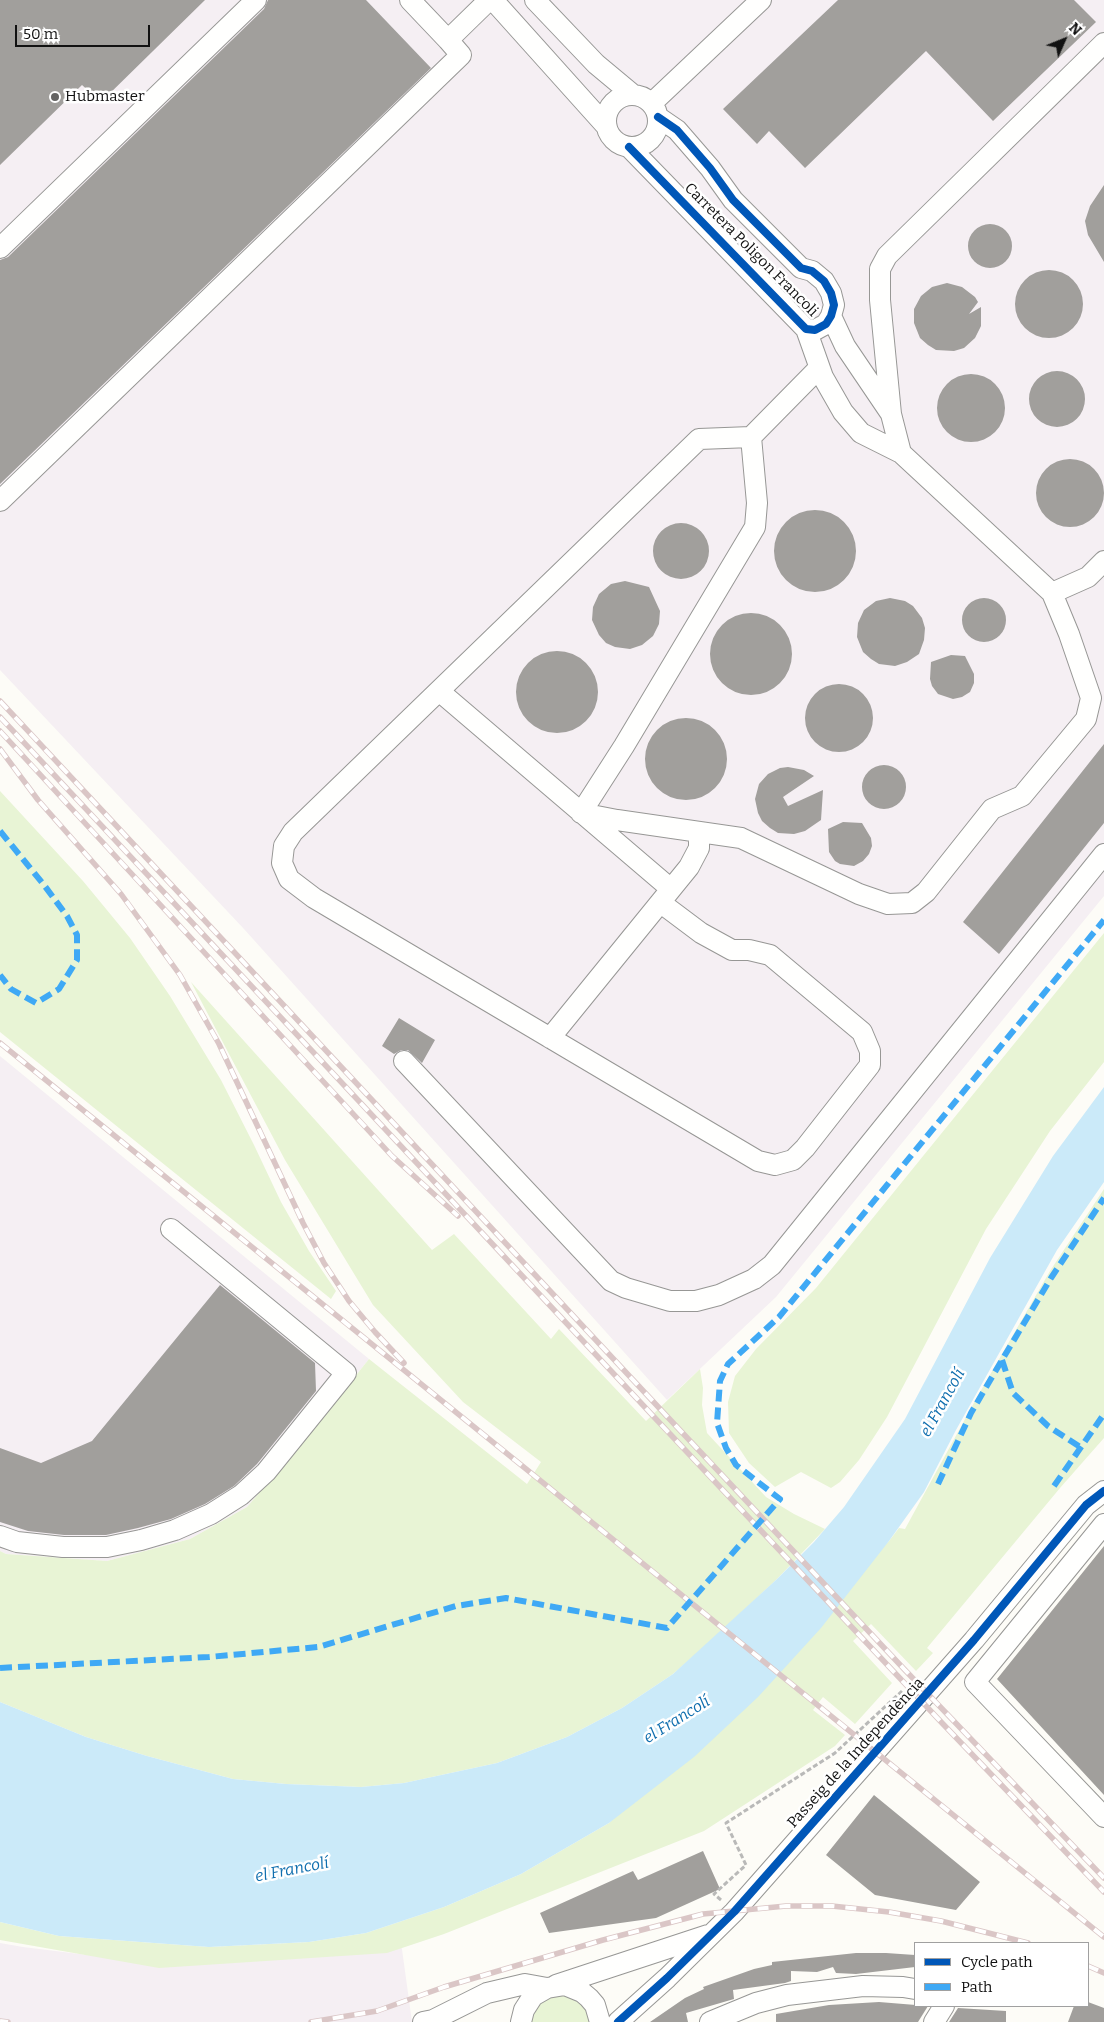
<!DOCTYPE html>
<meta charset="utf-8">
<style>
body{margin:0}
#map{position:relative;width:1104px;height:2022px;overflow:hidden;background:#fdfcf7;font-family:Bitter,serif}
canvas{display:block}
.legend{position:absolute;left:914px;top:1942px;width:175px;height:65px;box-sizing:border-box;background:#fff;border:1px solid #a0a0a0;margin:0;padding:6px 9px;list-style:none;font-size:15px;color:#111}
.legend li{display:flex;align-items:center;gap:10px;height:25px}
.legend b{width:25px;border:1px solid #a0a0a0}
.north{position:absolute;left:1039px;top:15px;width:50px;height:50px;-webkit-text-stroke:4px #fff;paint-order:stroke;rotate:46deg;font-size:14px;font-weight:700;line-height:20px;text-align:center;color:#111}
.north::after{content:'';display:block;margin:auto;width:18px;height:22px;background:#111;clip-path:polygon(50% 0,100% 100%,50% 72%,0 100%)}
.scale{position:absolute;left:15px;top:25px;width:135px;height:22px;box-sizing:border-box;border:2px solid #111;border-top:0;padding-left:6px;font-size:15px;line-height:18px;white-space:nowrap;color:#111;-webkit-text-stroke:4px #fff;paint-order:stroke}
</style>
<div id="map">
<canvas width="1104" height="2022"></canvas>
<ul class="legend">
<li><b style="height:6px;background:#0057b8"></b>Cycle path</li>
<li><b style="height:6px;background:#3fa9f5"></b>Path</li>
</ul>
<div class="north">N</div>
<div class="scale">50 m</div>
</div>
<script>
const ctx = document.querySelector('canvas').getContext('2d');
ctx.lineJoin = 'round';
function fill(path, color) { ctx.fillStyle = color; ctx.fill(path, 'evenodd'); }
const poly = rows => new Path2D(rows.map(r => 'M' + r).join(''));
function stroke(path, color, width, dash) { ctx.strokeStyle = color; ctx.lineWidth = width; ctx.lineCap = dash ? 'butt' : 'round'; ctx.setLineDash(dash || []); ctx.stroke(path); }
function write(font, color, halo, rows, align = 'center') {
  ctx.font = font + ' Bitter,serif'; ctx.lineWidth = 5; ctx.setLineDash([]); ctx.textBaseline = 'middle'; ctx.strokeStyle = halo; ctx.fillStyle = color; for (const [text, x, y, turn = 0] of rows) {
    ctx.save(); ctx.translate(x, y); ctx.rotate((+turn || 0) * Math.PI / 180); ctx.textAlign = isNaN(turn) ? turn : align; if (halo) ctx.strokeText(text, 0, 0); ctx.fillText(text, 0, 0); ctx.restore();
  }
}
fill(poly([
 [0,0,1104,0,1104,896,776,1297,667,1400,244,929,0,670],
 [0,1056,369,1359,297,1449,247,1507,190,1539,107,1561,6,1554,0,1551],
 [401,1942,412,2022,0,2022,0,1943,23,1947,120,1959]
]), '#f5eff3');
fill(poly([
 [0,791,83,881,130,938,170,996,221,1080,254,1145,281,1202,309,1251,336,1291,331,1299,0,1032],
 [1104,933,1104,1062,1050,1131,986,1229,887,1417,859,1460,840,1482,831,1488,801,1472,775,1487,749,1463,729,1433,728,1402,735,1376,756,1349,816,1288],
 [191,982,432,1250,454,1234,551,1339,559,1329,646,1421,700,1369,703,1388,702,1405,707,1433,766,1497,794,1514,825,1529,777,1579,710,1642,673,1674,622,1708,567,1737,497,1763,404,1783,361,1787,286,1784,233,1779,147,1756,86,1737,0,1702,0,1551,6,1554,107,1561,190,1539,247,1507,297,1449,369,1359,527,1484,541,1462,463,1402,373,1305,285,1160],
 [1104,1189,1104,1438,1060,1488,927,1648,933,1653,916,1671,871,1624,853,1641,892,1683,855,1724,823,1697,813,1710,845,1735,835,1746,704,1831,444,1934,387,1953,159,1968,0,1940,0,1922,59,1936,209,1947,309,1942,366,1933,444,1907,521,1874,609,1823,889,1541,899,1528,905,1529,976,1399,1050,1271],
 [554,1996,564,1996,574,1998,583,2004,589,2013,591,2022,531,2022,537,2007,544,2000]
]), '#e8f4d5');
fill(poly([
 [1104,1087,1104,1182,1057,1250,956,1430,924,1492,889,1541,821,1628,758,1697,694,1757,609,1823,521,1874,444,1907,366,1933,309,1942,209,1947,59,1936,0,1922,0,1702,86,1737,147,1756,233,1779,286,1784,361,1787,404,1783,497,1763,567,1737,622,1708,673,1674,777,1579,814,1542,844,1507,905,1419,990,1258,1053,1156]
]), '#cbeaf9');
fill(poly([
 [0,0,205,0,101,102,82,85,0,165],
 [268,0,366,0,431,68,0,484,0,260,8,257,264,9],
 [838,0,1074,0,1096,22,993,121,926,51,805,168,769,131,757,144,723,109],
 [1104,185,1104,262,1088,235,1085,221,1090,206],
 '968 246a22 22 0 1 1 44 0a22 22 0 1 1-44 0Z',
 '1015 304a34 34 0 1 1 68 0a34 34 0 1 1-68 0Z',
 [947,283,962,287,975,297,978,302,969,314,981,307,981,326,975,338,964,348,954,351,936,350,928,345,920,338,914,323,914,309,921,296,932,287],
 '1029 399a28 28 0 1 1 56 0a28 28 0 1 1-56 0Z',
 '937 408a34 34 0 1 1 68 0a34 34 0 1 1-68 0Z',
 '1036 493a34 34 0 1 1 68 0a34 34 0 1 1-68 0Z',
 '774 551a41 41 0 1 1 82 0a41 41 0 1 1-82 0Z',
 '653 551a28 28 0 1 1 56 0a28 28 0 1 1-56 0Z',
 [625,581,649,587,660,611,659,624,653,636,642,645,630,649,615,647,606,643,599,635,592,620,593,607,599,594,611,584],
 '962 620a22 22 0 1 1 44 0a22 22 0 1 1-44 0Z',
 [890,598,905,601,913,606,922,618,925,628,924,640,919,654,907,662,895,666,879,664,871,659,863,652,857,637,858,623,864,610,876,601],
 '710 654a41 41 0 1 1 82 0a41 41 0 1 1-82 0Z',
 '516 692a41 41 0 1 1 82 0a41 41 0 1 1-82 0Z',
 [951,655,965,656,974,674,974,683,970,692,962,697,953,699,938,694,932,686,930,679,931,662],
 '805 718a34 34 0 1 1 68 0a34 34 0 1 1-68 0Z',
 '645 759a41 41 0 1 1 82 0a41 41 0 1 1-82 0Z',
 [1104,744,1104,823,999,954,963,922],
 '862 787a22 22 0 1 1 44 0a22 22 0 1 1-44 0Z',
 [788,767,804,770,814,776,783,797,788,806,823,790,821,820,805,831,794,834,778,833,770,828,762,821,758,813,755,799,759,784,768,774,780,768],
 [843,822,862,823,871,838,872,846,869,854,863,861,854,866,840,864,835,861,829,852,828,829],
 [399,1018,435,1040,422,1063,408,1050,401,1050,394,1054,382,1046],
 [220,1285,315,1363,316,1391,257,1464,234,1486,205,1504,171,1519,138,1528,106,1535,64,1535,28,1531,0,1522,0,1448,41,1463,92,1441],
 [1104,1546,1104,1795,997,1679],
 [874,1795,980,1882,956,1910,875,1895,826,1855],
 [703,1851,720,1889,656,1918,549,1933,540,1913,633,1871,638,1880],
 [856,1953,886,1953,915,1955,915,1967,856,1974,836,1973,833,1967,817,1972,791,1971,791,1981,785,1983,733,1990,734,1999,686,2013,688,2022,650,2022,685,1998,704,1989,703,1987,754,1969,772,1965,772,1962],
 [879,2002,928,2006,918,2022,776,2022,776,2014,829,2005],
 [1088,2002,1104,2008,1104,2022,1068,2022,1074,2006,1088,2006],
 [958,2008,1006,2011,1006,2022,949,2022]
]), '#a19f9c');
const minor = poly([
 [410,0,448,40],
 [493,0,607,127],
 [535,0,596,64,632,94],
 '606 121a26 26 0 1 1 52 0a26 26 0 1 1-52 0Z',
 [652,103,761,0],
 [629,147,806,329,815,330,826,324,831,316,834,305,831,293,824,281,812,271,801,268,733,200,710,168,677,130,658,117],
 [0,248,256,0],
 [806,329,823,377,843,412,861,433,901,453,891,414,845,346,831,316],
 [891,414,880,300,880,269,887,256,1104,43],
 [751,437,757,503,755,527,624,746,581,813,617,820,741,838,859,894,888,904,912,903,926,892,992,809,1022,796,1086,719,1091,698,1069,634,1052,593,901,453],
 [0,501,461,55,448,40,489,0],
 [1052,593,1088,577,1104,561],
 [439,691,671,889],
 [661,903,701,933,732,950,749,950,770,955,862,1032,870,1051,870,1065,805,1148,793,1160,775,1165,758,1161,314,898,289,879,282,863,284,846,293,832,699,439,751,437,819,368],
 [550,1038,689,867,699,848,699,832],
 [404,1061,611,1281,626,1288,670,1301,696,1301,719,1295,754,1279,772,1265,1104,854],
 [1104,1524,975,1682,1104,1817],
 [0,1536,17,1542,63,1547,107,1547,141,1540,175,1530,211,1514,241,1495,266,1472,346,1373,171,1229],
 [556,1985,708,1935],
 [423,2022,433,2020,487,1993,525,1984,547,1988],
 [521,2022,524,2010,533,1996,547,1988,565,1985,582,1992,589,1998,595,2005,600,2022],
 [618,2022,667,1978,734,1912,974,1640,1086,1505,1104,1491],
 [710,2022,756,2003,787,1995,863,1986,903,1987,915,1989],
 [934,2022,944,2006]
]);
stroke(minor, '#979795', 22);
stroke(poly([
 [721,1900,714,1894,746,1865,726,1823,835,1753,902,1691]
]), '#b9b9b8', 3, [5, 2.5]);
stroke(minor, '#fffffe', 20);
const rail = poly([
 [0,701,662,1411,904,1669,1104,1878],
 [0,717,655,1418,943,1724,1104,1892],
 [0,731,392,1156,458,1216],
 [0,749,38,800,121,894,180,975,219,1044,303,1223,324,1263,349,1301,375,1332,404,1363],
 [0,1043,1104,1937],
 [1088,1966,1104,1973],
 [0,2021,8,2022],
 [311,2022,377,2011,444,1987,603,1940,703,1914,786,1906,832,1906,889,1912,941,1921,1028,1943]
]);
stroke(rail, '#dac6c6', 5.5);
stroke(rail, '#fff', 4, [11]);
stroke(poly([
 [0,831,44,885,67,916,77,935,77,960,59,989,36,1003,11,989,0,975],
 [1002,1360,1013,1393,1048,1426,1080,1447],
 [938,1484,971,1413,1002,1360,1051,1278,1104,1198],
 [1054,1486,1104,1414],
 [0,1668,209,1657,318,1647,456,1606,506,1598,667,1628,780,1499,736,1465,726,1448,717,1423,720,1381,728,1364,779,1317,1104,920]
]), '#3fa9f5', 6, [12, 6]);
stroke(poly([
 [629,147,806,329,815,330,826,324,831,316,834,305,831,293,824,281,812,271,801,268,733,200,710,168,677,130,658,117],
 [618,2022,667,1978,734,1912,974,1640,1086,1505,1104,1491]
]), '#0057b8', 8);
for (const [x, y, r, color] of [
 [55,97,5,"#646362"]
]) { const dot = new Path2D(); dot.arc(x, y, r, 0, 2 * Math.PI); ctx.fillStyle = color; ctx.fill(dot); stroke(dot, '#fff', 2); }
write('15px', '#111', '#fff', [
 ["Hubmaster",65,97]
], 'left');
write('15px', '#111', '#fff', [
 ["Carretera Poligon Francoli",751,250,45],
 ["Passeig de la Independència",856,1753,-48]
]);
write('italic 16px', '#0f6eae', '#fff', [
 ["el Francolí",943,1403,-61],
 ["el Francolí",677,1720,-32],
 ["el Francolí",292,1870,-11]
]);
</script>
